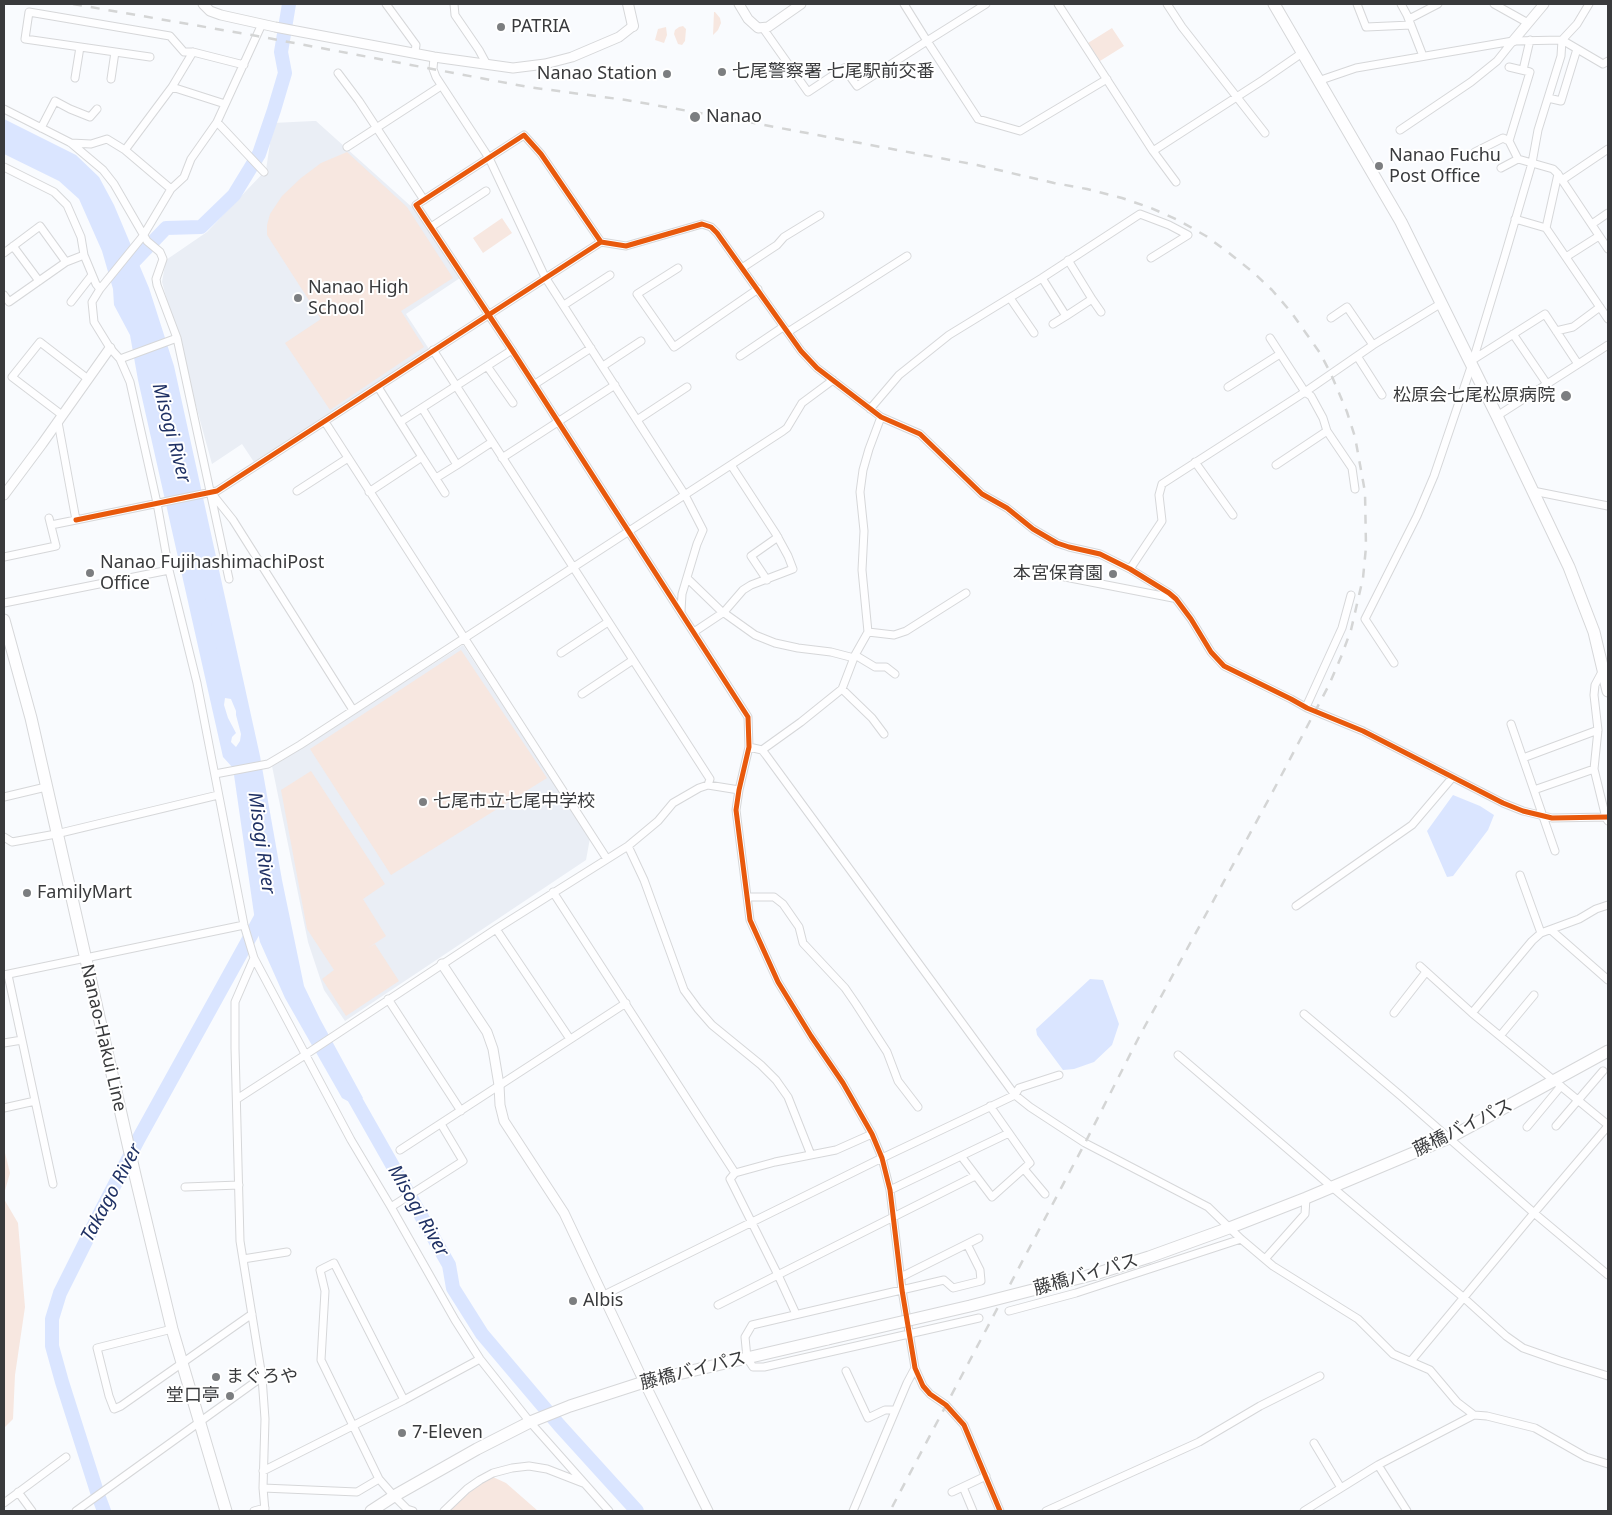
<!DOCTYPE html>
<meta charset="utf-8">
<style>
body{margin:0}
#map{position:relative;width:1612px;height:1515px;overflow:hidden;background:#f9fbfe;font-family:"Noto Sans",sans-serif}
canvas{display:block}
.frame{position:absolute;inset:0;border:5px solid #393a3c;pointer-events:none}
</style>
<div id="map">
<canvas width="1612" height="1515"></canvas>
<div class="frame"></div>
</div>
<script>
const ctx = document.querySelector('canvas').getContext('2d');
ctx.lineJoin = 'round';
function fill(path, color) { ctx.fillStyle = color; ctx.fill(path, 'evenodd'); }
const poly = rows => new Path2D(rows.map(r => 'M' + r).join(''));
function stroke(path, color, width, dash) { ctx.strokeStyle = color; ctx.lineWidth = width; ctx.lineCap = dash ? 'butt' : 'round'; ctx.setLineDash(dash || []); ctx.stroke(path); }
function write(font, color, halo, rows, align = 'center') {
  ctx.font = font + ' "Noto Sans","Noto Sans JP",sans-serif'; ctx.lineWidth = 4; ctx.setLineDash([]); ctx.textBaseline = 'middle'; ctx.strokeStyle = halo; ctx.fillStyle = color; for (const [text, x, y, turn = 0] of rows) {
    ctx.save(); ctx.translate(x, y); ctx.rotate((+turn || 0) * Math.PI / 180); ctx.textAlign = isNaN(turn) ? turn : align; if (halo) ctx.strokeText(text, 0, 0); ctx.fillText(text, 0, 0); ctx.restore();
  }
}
fill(poly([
 [313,121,316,121,414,209,460,278,406,314,429,349,256,465,242,444,212,464,162,282,166,260,207,232,266,170,273,123],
 [463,645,590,838,586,860,345,1021,324,990,308,942,272,766]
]), '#eaeef5');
fill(poly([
 [714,12,715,12,720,18,721,23,718,30,713,35],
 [683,26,686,29,685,41,682,45,678,44,674,34,675,30,679,27],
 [666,27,667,35,664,43,655,40,658,29],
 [1112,28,1124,46,1100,61,1088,43],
 [347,152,407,207,453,278,401,311,424,347,330,410,285,343,321,319,267,235,267,225,270,214,282,196,301,178,321,163],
 [502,218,512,233,483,253,473,238],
 [461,650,547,778,391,875,310,749],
 [311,771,385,884,363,899,386,936,368,948,375,944,399,981,346,1016,322,979,334,970,307,929,281,790],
 [4,1149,10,1173,4,1194],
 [4,1199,18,1223,25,1307,15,1375,13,1419,4,1428],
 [493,1477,506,1483,538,1511,445,1511,475,1483]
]), '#f7e7e0');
fill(poly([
 [4,119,76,155,99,177,114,205,149,288,174,366,260,756,282,880,304,986,320,1019,363,1098,353,1104,342,1098,285,998,260,942,254,914,233,768,223,757,138,380,130,335,114,305,113,289,102,251,79,199,59,181,4,154],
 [211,603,213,603,217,608,221,618,227,639,225,647,221,644,215,624],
 [225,698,231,699,236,711,236,715,241,734,240,741,236,747,231,742,232,737,236,733,228,718,224,705],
 [1453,795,1480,806,1494,815,1488,830,1453,876,1447,877,1427,831],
 [1090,979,1103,980,1119,1024,1112,1045,1094,1062,1074,1069,1063,1070,1037,1035,1036,1029]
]), '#dae5ff');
stroke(poly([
 [124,272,166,228,201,227,234,195,259,154,274,110,285,73,281,52,289,4],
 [210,586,227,663],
 [348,1087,449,1265,453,1288,482,1334,559,1425,637,1511],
 [104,1511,98,1495,62,1382,52,1346,52,1319,60,1293,101,1211,139,1138,260,919,264,910]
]), '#dae5ff', 14);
const minor = poly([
 [386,4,416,45,415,52],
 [454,4,455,15,479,50,486,63],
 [904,4,927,41,986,4],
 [1058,4,1153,151,1176,182],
 [1167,4,1182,27,1265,133],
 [1357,4,1366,27,1411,25],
 [1401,4,1407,15,1423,56],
 [1494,4,1528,23],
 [1409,19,1438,4],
 [262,24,217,122,191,159,184,177,171,189,143,236,100,289,92,302,94,322,110,348,120,359,130,382,157,503,169,570,197,683,244,925,254,958,351,1140,391,1207,455,1320,480,1359,530,1422,609,1511],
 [768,27,765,31,808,92,844,68,857,86,927,41,978,119,1020,131,1107,79],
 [150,57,25,39,29,12,170,36,184,52,193,52,244,65],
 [434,57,433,69,436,77,489,158,545,277,685,495,703,530,697,544,682,594,681,611],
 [1523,70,1530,40],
 [338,73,359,101,424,200],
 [75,78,80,47],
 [111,79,115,52],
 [1318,81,1356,68,1513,41,1562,40,1603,64,1608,61],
 [172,87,225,104],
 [1548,98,1561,101,1577,49],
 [4,109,71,143,103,170,114,184,147,241,160,252,163,259,156,279,157,285,177,338,229,579],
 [217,122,264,172],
 [41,128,55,101,70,109,90,117,97,109],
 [1400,130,1471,82,1497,61,1513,41],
 [71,143,91,144,107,139,125,150,171,189],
 [347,147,441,86],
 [125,150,172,87,193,52],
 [1153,151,1263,80,1302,53],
 [1475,152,1503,138,1509,141,1530,72,1509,67],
 [1518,159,1553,169,1558,174,1608,249],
 [4,167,54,192,67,205,81,237,84,255,96,284,100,289],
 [1501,168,1518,159,1509,141],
 [1562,180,1608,149],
 [1515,219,1546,228,1558,174],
 [1592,224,1608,213],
 [431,227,486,191],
 [1546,228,1608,319],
 [601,242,541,154,524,135,416,205,512,350,748,717,749,747,739,790,736,810,750,920,778,982,811,1036,843,1083,872,1134,882,1158,890,1190,902,1290,915,1368,923,1386,930,1394,946,1405,964,1425,1000,1511],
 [13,246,39,281],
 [4,253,40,226,66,262],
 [1566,257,1599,236],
 [678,268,637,294,674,347,758,289],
 [742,268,777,245,784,237,820,215],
 [1042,278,1066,316,1053,324],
 [4,295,9,302,66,262,84,255],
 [1010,298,1034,333],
 [1092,299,1101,312],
 [71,302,92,275],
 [564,305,610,275],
 [1066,316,1092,299,1068,260],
 [1331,318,1347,307,1373,345],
 [1556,331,1573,327,1600,307],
 [788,332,907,256],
 [1513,334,1547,384],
 [1270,338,1305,392,1311,396,1323,418,1327,431,1352,468,1355,489],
 [433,350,710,779,708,785],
 [740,356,783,327],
 [1357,356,1382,395],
 [120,359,177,338],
 [1474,359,1545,314,1578,364],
 [487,366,513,403],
 [603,366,641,341],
 [535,384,591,348],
 [378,387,422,457],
 [1228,387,1280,354],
 [422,408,457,465,436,478],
 [870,409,899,375,949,335,1042,278,1140,214,1169,225,1188,235,1151,258],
 [62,415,12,377,40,342,88,379],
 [1497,416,1608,345],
 [637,420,687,387],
 [325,422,607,859],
 [400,422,512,350],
 [502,458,615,385],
 [1195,462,1233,515],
 [457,465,492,442],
 [1276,465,1327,431],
 [297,491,348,458],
 [1533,491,1608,506],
 [369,492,422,457,445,493],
 [213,495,233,520,353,710],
 [76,520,217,491,601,242,626,246,702,224,711,227,717,233,801,351,817,368,881,417,920,434,982,494,1007,508,1033,529,1057,543,1069,547,1100,554,1130,569,1169,593,1176,599,1191,619,1211,652,1224,666,1291,699,1307,708,1363,731,1503,803,1523,811,1552,818,1608,817],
 [51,525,76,520,58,422],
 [4,557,56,546,49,518],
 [1130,569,1162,521,1159,495,1162,484,1305,392,1373,345,1440,304],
 [1060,576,1173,598],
 [687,578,720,610,755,635,775,643,798,648,831,652,854,658],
 [767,580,751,556,778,537],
 [4,603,169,570],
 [694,632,724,612,743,590,751,585,793,569,788,556,776,534,731,465],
 [868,632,894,635,906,631,966,593],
 [561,653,608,622],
 [855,655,875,667,886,667,895,674],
 [1394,663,1365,619,1417,516,1434,476,1471,367,1505,255,1532,163,1538,130,1561,56,1562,40,1577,24,1589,4],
 [1603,670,1595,685,1594,695,1598,730,1594,769,1606,818,1608,821],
 [842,689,872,718,884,734],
 [582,694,633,660],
 [1306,707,1342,628,1351,595],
 [1511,724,1555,851],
 [749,747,762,750,766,755,1015,1095,1030,1107,1085,1143,1208,1207,1241,1239,1273,1266,1358,1319,1393,1354,1430,1370,1457,1402,1474,1415,1487,1416,1535,1428,1586,1457,1608,1464],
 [762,750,801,722,842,689,855,655,868,632,862,570,864,531,860,492,863,470,869,449,881,417],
 [1523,758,1598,730],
 [215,774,268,764,300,745,783,431,787,428,802,403,833,380],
 [1534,790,1594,769],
 [4,797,46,787],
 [4,837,12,842,56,834,218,795],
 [628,846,644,880,684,990,698,1009,712,1025,761,1065,776,1080,788,1097,811,1155],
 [1520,875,1541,933],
 [553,892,735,1173],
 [747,897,774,897,783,904,799,927,803,943,845,988,856,1004,887,1052,898,1081,918,1107],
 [1296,906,1412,825,1452,778],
 [496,929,570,1039],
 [1551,930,1608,980],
 [254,958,235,1002,235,1048,240,1241,262,1377,265,1419,263,1488,265,1511],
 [1420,966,1472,1013,1608,1125],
 [4,975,244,925],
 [8,975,53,1184],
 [388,999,461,1111],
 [1394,1013,1426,972],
 [1472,1013,1532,941,1541,933,1579,919,1596,909,1608,905],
 [1304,1014,1401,1096,1534,1213,1608,1275],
 [1500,1036,1534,995],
 [4,1043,22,1040],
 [1178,1055,1332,1187,1464,1298,1506,1336,1523,1348,1560,1361,1608,1376],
 [237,1099,305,1055,496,929,628,846,658,821,673,803,699,788,708,785,739,790],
 [4,1108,35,1101],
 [1556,1126,1603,1071],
 [1527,1127,1561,1086],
 [400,1150,626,1003],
 [961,1156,992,1197,1030,1163,990,1106],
 [1024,1169,1045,1194],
 [185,1187,239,1185],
 [890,1190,1009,1133],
 [391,1207,463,1161,441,1124],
 [967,1244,980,1270,981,1281,953,1288,944,1280,752,1325,745,1337,747,1358,753,1367,764,1367,979,1318],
 [243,1259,287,1252],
 [1265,1259,1305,1214,1306,1198],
 [901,1277,979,1238],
 [604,1295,882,1158,1015,1095,1019,1088,1059,1075],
 [718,1305,975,1176],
 [1009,1311,1076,1293,1241,1239],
 [796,1314,778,1275,730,1179,735,1173,775,1162,836,1150,872,1134],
 [172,1329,97,1348,109,1396,114,1409,121,1406,252,1314],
 [1411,1361,1534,1213,1608,1126],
 [846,1371,868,1418,885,1410,895,1410],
 [1314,1443,1341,1488],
 [1378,1465,1407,1511],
 [263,1471,404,1400,480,1359],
 [379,1479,321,1360,325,1291,320,1270,334,1263,404,1400],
 [963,1487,973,1511],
 [263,1488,357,1492,379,1479,394,1496,407,1509,413,1511],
 [18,1492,32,1511],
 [952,1492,986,1476],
 [4,1503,66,1457],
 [76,1511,262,1377],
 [254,1511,265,1508],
 [444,1511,467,1489,480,1480,493,1473,512,1468,529,1466,547,1469,583,1483],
 [853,1511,907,1383,915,1368],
 [1046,1511,1199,1442,1260,1406,1320,1376],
 [1304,1511,1378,1465,1474,1415]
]);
const tertiary = poly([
 [203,4,210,11,221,15,275,27,434,57,513,68,545,64,572,57,619,37,633,26],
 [739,4,748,19,758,28,768,27,801,4],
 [1513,41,1544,4],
 [4,495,42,444,110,348],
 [442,964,487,1032,493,1049,499,1085,500,1105,504,1121,564,1213,644,1382,708,1511]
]);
const secondary = poly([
 [628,4,633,26]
]);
const primary = poly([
 [4,620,31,718,135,1175,172,1329,226,1511]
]);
const trunk = poly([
 [1274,4,1401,222,1497,416,1569,567,1594,632,1608,691],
 [1095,1274,1149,1257,1229,1228,1306,1198,1449,1138,1608,1051],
 [371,1511,394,1496,477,1449,530,1422,570,1406,644,1382,828,1339]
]);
stroke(minor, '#d6d7d9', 9);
stroke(tertiary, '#d6d7d9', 11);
stroke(secondary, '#d6d7d9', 12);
stroke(primary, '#d6d7d9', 13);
stroke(trunk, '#d6d7d9', 13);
stroke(minor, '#fefeff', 7);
stroke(tertiary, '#fefeff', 9);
stroke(secondary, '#fefeff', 10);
stroke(primary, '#fefeff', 11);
stroke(trunk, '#fefeff', 11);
stroke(poly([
 [73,4,257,36,528,87,626,100,711,115,977,165,1054,183,1087,189,1122,198,1151,208,1178,220,1206,236,1229,253,1254,273,1272,290,1291,312,1320,353,1331,374,1347,412,1355,437,1365,492,1366,547,1363,578,1351,630,1341,657,1329,685,1271,795,1139,1037,1085,1143,890,1511]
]), '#d4d5d5', 2.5, [9, 9]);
const trunkBridge = poly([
 [828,1339,970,1306,1095,1274]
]);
stroke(trunkBridge, '#d6d7d9', 13, []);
stroke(trunkBridge, '#fefeff', 11);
stroke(poly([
 [601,242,541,154,524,135,416,205,512,350,748,717,749,747,739,790,736,810,750,920,778,982,811,1036,843,1083,872,1134,882,1158,890,1190,902,1290,915,1368,923,1386,930,1394,946,1405,964,1425,1000,1511],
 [76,520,217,491,601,242,626,246,702,224,711,227,717,233,801,351,817,368,881,417,920,434,982,494,1007,508,1033,529,1057,543,1069,547,1100,554,1130,569,1169,593,1176,599,1191,619,1211,652,1224,666,1291,699,1307,708,1363,731,1503,803,1523,811,1552,818,1608,817]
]), '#e8590c', 5);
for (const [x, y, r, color] of [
 [501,27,5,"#7c7e80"],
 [722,72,5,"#7c7e80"],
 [667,74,5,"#7c7e80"],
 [695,117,6,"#7c7e80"],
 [1379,166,5,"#7c7e80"],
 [298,298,5,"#7c7e80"],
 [1566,396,6,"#7c7e80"],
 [90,573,5,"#7c7e80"],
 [1113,574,5,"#7c7e80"],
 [423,802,5,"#7c7e80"],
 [27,893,5,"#7c7e80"],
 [573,1301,5,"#7c7e80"],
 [216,1377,5,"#7c7e80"],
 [230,1396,5,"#7c7e80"],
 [402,1433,5,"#7c7e80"]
]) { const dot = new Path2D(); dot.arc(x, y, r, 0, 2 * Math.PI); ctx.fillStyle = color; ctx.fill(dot); stroke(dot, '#fff', 2); }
write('18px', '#393a3c', '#fff', [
 ["PATRIA",511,27],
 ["七尾警察署 七尾駅前交番",732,72],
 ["Nanao Station",657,74,"right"],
 ["Nanao",706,117],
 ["Nanao Fuchu",1389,156],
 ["Post Office",1389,177],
 ["Nanao High",308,288],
 ["School",308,309],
 ["松原会七尾松原病院",1555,396,"right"],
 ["Nanao FujihashimachiPost",100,563],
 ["Office",100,584],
 ["本宮保育園",1103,574,"right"],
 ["七尾市立七尾中学校",433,802],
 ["FamilyMart",37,893],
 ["Albis",583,1301],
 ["まぐろや",226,1377],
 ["堂口亭",220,1396,"right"],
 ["7-Eleven",412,1433]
], 'left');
write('18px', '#393a3c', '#fff', [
 ["Nanao-Hakui Line",103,1038,77],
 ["藤橋バイパス",1463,1128,-26],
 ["藤橋バイパス",1086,1275,-16],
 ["藤橋バイパス",693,1371,-14]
]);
write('italic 19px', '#1f3164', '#fff', [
 ["Misogi River",171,433,75],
 ["Misogi River",261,843,82],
 ["Takago River",112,1193,-62],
 ["Misogi River",418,1211,60]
]);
</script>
